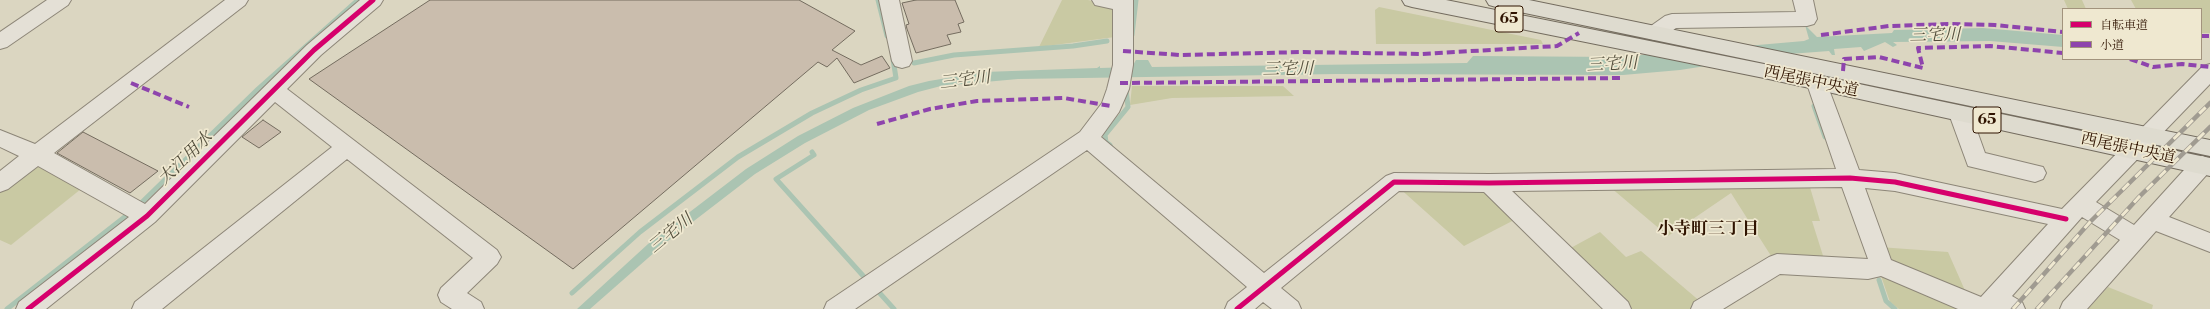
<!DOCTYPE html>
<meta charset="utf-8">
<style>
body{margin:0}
#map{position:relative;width:2210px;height:309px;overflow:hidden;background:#dbd6c1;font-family:"Libre Bodoni","Noto Serif JP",serif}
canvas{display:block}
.legend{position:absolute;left:2062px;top:8px;width:140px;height:52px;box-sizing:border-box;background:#efe8d0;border:1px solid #a2937d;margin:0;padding:5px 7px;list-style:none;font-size:12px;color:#2f1300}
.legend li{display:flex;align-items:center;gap:8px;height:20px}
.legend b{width:20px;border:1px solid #a2937d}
</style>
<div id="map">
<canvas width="2210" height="309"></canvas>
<ul class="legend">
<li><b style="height:5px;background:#d6006c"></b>自転車道</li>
<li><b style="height:5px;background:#8e44ad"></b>小道</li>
</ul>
</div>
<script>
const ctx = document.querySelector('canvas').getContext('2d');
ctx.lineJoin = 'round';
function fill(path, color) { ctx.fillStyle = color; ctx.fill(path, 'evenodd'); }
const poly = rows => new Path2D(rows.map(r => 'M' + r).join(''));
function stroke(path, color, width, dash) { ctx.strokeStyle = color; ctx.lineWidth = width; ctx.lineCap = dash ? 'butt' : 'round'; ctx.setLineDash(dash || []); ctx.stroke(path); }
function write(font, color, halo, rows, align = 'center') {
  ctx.font = font + ' "Libre Bodoni","Noto Serif JP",serif'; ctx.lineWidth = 3.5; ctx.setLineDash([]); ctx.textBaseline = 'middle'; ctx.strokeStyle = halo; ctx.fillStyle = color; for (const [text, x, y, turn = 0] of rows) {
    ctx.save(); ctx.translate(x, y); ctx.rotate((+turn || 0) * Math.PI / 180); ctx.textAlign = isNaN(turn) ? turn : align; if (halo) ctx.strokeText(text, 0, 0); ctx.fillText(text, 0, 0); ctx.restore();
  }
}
fill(poly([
 [1062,0,1088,0,1110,5,1118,11,1115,37,1039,47],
 [2064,0,2082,0,2086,9,2068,9],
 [2131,0,2210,0,2210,33,2201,33,2201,9,2136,9],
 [1379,7,1541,40,1543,44,1376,44,1375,10],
 [1132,86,1283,86,1294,96,1172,98,1130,105],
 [37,166,81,189,11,245,0,240,0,189],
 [1809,184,1820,221,1812,221,1825,262,1773,259,1731,193,1668,236,1610,187],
 [1397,186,1481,187,1518,218,1464,246],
 [1600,232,1626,257,1641,251,1702,303,1691,309,1627,309,1567,250],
 [1879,247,1948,252,1967,295,1900,270],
 [1880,273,1967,309,1899,309,1890,302],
 [2108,287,2153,305,2152,309,2088,309]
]), '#c9c9a3');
fill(poly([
 [1805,25,1817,37,1892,33,1894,30,1983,28,2063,35,2063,47,1990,41,1893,42,1897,45,1893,47,1885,42,1864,51,1861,47,1834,49,1835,55,1832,55,1829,51,1776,55,1680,70,1623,75,1337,74,1018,79,941,86,918,92,869,110,805,143,755,174,664,244,590,309,577,309,648,244,746,169,798,136,853,108,909,86,929,81,984,72,1097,68,1100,66,1100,68,1132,67,1136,60,1148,60,1152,67,1467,63,1473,56,1619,57,1804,41,1809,39]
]), '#abc4b2');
stroke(poly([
 [878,0,887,36],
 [1132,35,1136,0],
 [914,63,954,55,1073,46,1107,41],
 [1814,106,1825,137],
 [1110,145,1106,142,1105,135,1128,107,1126,89],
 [812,152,814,155,776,179,866,279],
 [137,207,258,89,358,0],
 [1879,280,1886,301,1895,309],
 [876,289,894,309],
 [572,293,640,232,738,157,812,113,861,90,896,78,893,59],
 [7,309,131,212]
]), '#abc4b2', 5);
const building = poly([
 [430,0,799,0,855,31,832,50,861,65,882,56,890,68,854,83,837,58,827,67,818,62,573,269,309,79,430,0],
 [916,0,955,0,964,22,958,24,961,32,947,35,951,44,916,53,907,29,906,25,909,24,902,3,916,0],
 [263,120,281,132,259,148,242,137,263,120],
 [83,132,158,171,130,193,57,153,83,132]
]);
fill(building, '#cabdad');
stroke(building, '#746c5f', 1);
const minor = poly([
 [47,0,71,0,68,5,7,47,0,49,0,32,47,0],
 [225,0,248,0,245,5,54,153,145,204,307,45,360,0,383,0,380,5,321,55,287,89,497,250,501,257,497,264,467,293,481,302,484,309,452,309,441,302,438,295,441,288,473,258,347,159,162,309,132,309,135,302,332,147,275,102,155,222,46,309,16,309,19,302,129,217,38,166,8,189,0,192,0,171,19,156,0,147,0,130,35,144,225,0],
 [879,0,899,0,912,61,909,66,902,68,895,66,892,61,879,0],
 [1092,0,1133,0,1133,65,1129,89,1119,112,1101,137,1264,273,1386,176,1394,173,1489,174,1836,169,1807,84,1810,79,1817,76,1824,79,1827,84,1859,170,1895,173,2062,209,2203,66,2210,64,2210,84,2096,202,2134,225,2194,159,2202,156,2210,159,2210,171,2169,217,2210,233,2210,252,2156,231,2087,309,2060,309,2063,302,2120,240,2082,217,2012,296,2022,302,2025,309,1958,309,1881,276,1868,279,1780,274,1723,309,1691,309,1694,302,1769,257,1777,254,1868,259,1842,187,1512,191,1628,302,1631,309,1603,309,1484,192,1399,191,1281,288,1298,302,1301,309,1272,309,1263,302,1255,309,1225,309,1228,302,1247,287,1087,150,855,309,824,309,827,302,1080,132,1102,103,1107,89,1113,65,1113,9,1095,5,1092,0],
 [1865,188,1895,191,2048,224,1981,297,1891,260,1865,188],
 [1793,0,1813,0,1817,19,1814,24,1807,26,1676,28,1662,38,1655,40,1648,38,1645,33,1648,28,1665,16,1672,14,1796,12,1793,0],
 [1960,106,1968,108,1971,114,1985,153,2043,167,2046,173,2043,179,2035,182,1968,166,1949,114,1952,108,1960,106]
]);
const major = poly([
 [1402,0,1446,0,1764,64,2210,158,2210,176,1764,78,1412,7,1405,5,1402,0],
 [1486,0,1529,0,2210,140,2210,156,1496,7,1489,5,1486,0]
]);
stroke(minor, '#8d8678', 2);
stroke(major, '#746c5f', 2);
fill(minor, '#e4e0d6');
fill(major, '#dedbcf');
const rail = poly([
 [2013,309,2090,222,2210,103],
 [2037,309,2139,197,2210,127]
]);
stroke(rail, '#a09b91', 4.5);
stroke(rail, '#efe8d0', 3, [9]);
stroke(poly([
 [1821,35,1889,26,1950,24,1995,25,2063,32],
 [2201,36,2210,36],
 [1123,51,1180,55,1303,52,1422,54,1557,46,1579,33],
 [2130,59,2153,67,2182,64,2210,67],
 [1843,71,1844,59,1879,57,1923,68,1918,48,1990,46,2063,53],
 [131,83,189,107],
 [1120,83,1624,78],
 [877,124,930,109,977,101,1064,98,1111,106]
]), '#8e44ad', 4, [8, 4]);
stroke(poly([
 [28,309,147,216,314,50,373,0],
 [1237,309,1394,182,1489,183,1850,178,1895,182,2066,219]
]), '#d6006c', 5);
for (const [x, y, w] of [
 [1509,19,28],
 [1987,120,28]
]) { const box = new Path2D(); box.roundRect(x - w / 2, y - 13, w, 26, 3); ctx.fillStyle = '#efe8d0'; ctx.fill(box); stroke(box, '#2f1300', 1); }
write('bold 15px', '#2f1300', null, [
 ["65",1509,19],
 ["65",1987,120]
]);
write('16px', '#2f1300', '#efe8d0', [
 ["西尾張中央道",1811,82,12],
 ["西尾張中央道",2128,149,12]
]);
write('italic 17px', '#534e3c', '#efe8d0', [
 ["三宅川",1935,36,-1],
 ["三宅川",1612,65,-3],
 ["三宅川",1288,70,-1],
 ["三宅川",965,81,-7],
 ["大江用水",186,159,-44],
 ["三宅川",671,234,-39]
]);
write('bold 17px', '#2f1300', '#efe8d0', [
 ["小寺町三丁目",1708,230]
]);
</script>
